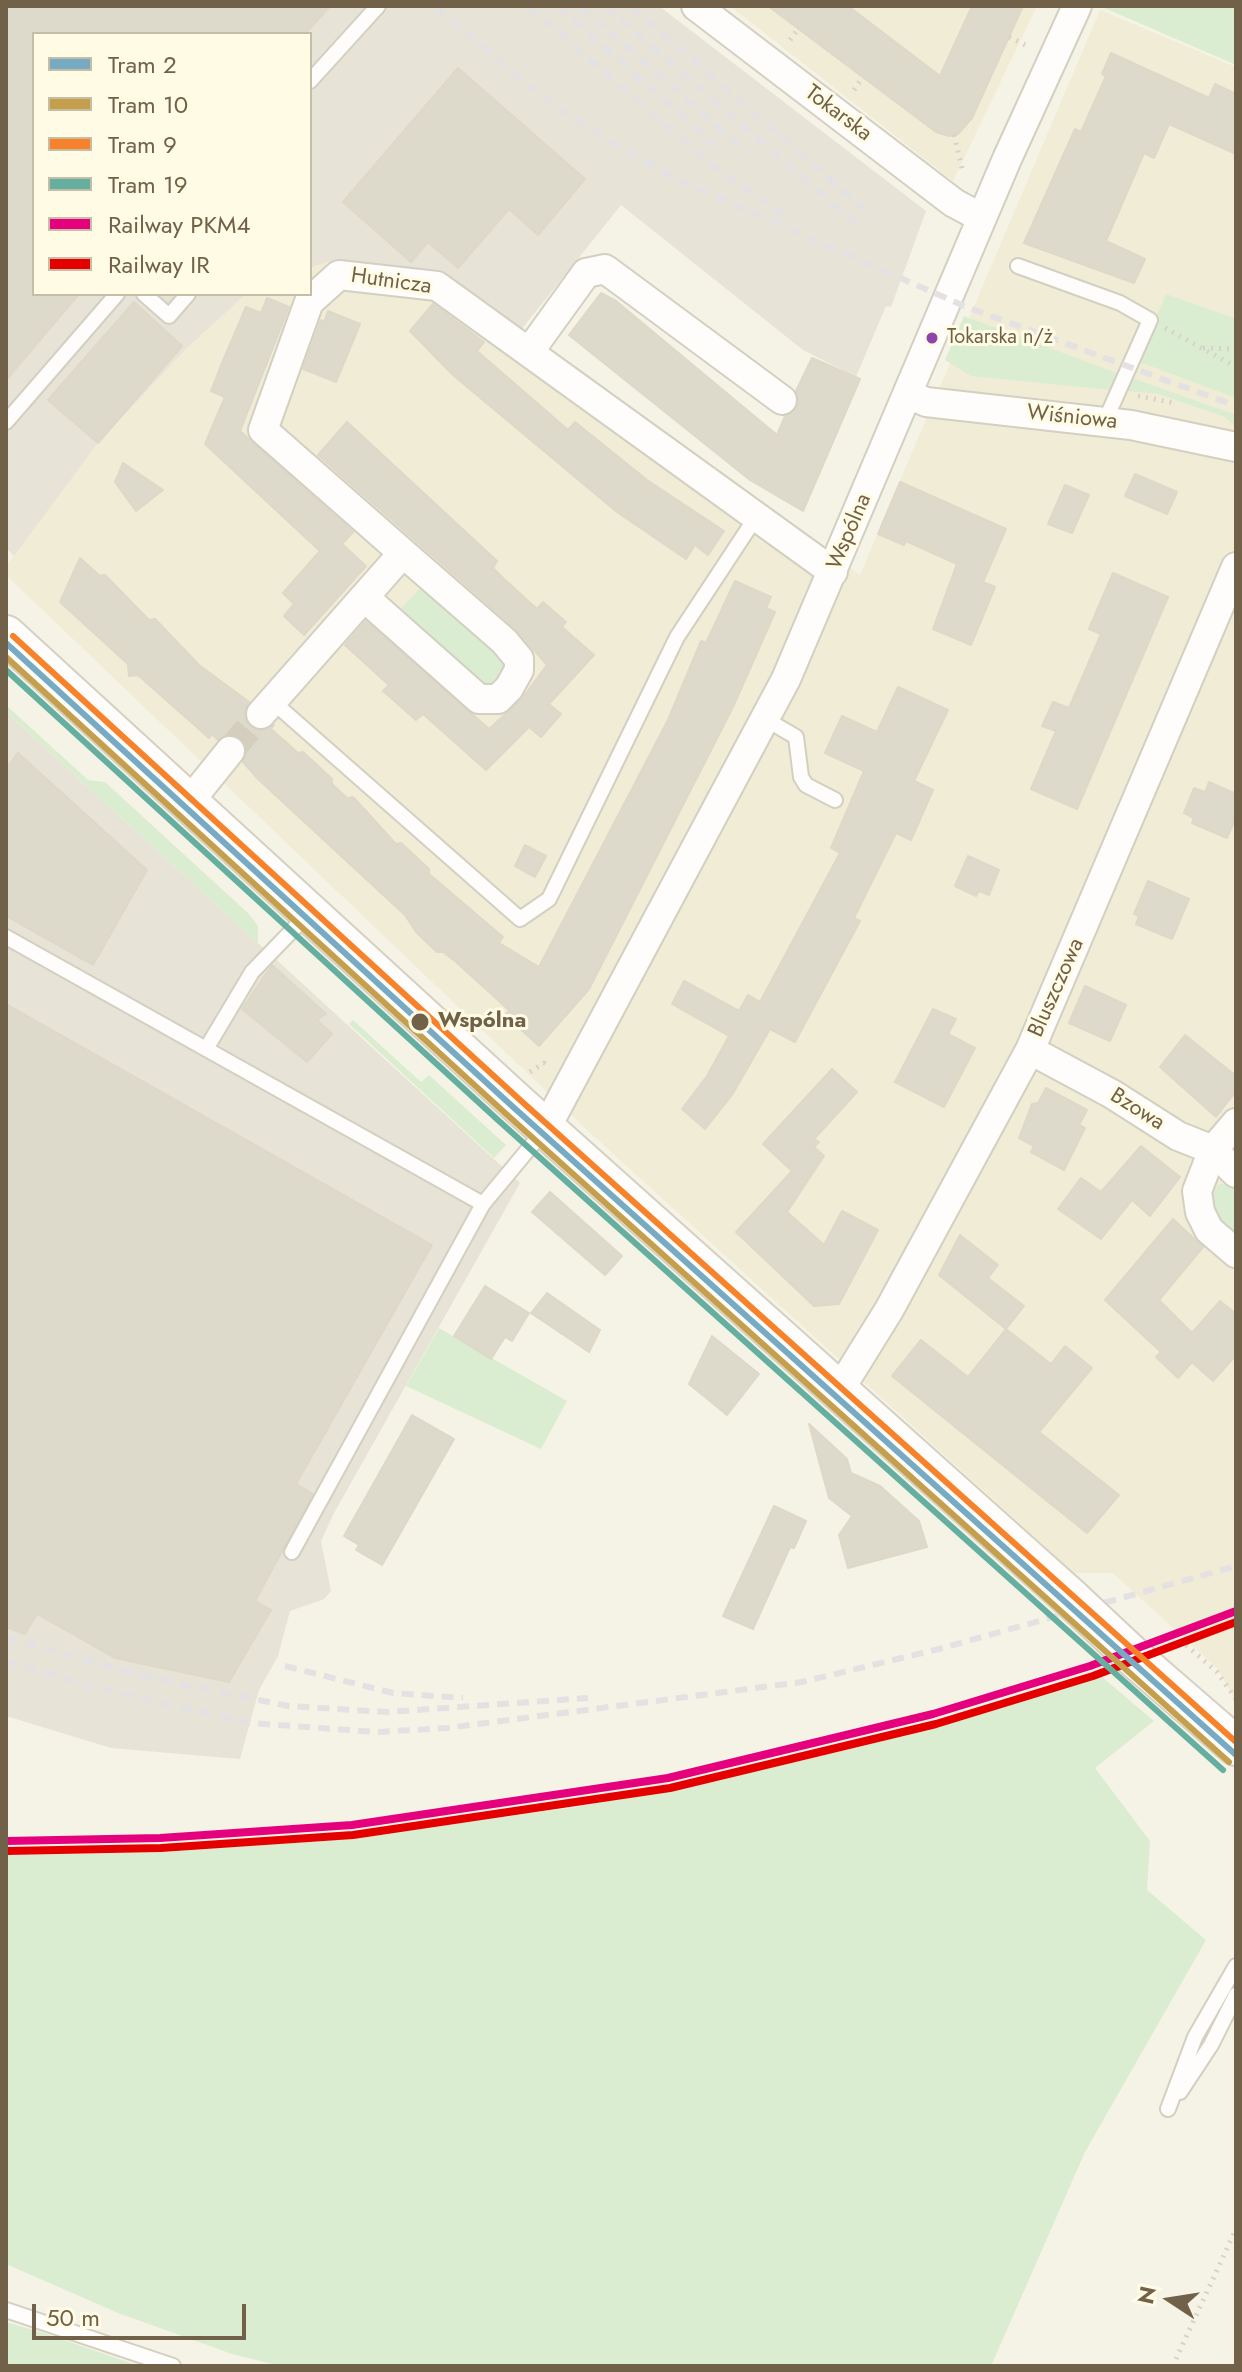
<!DOCTYPE html>
<meta charset="utf-8">
<style>
body{margin:0}
#map{position:relative;width:1242px;height:2372px;overflow:hidden;background:#f5f3e5;font-family:Jost,sans-serif}
canvas{display:block}
.frame{position:absolute;inset:0;border:8px solid #716148;pointer-events:none}
.legend{position:absolute;left:32px;top:32px;width:280px;height:264px;box-sizing:border-box;background:#fffbe5;border:2px solid #c6bda6;margin:0;padding:10px 14px;list-style:none;font-size:24px;color:#716148}
.legend li{display:flex;align-items:center;gap:16px;height:40px}
.legend b{width:40px;border:2px solid #c6bda6}
.north{position:absolute;left:1130px;top:2260px;width:80px;height:80px;-webkit-text-stroke:6px #fffbe5;paint-order:stroke;rotate:282deg;font-size:22px;font-weight:700;line-height:32px;text-align:center;color:#716148}
.north::after{content:'';display:block;margin:auto;width:28px;height:36px;background:#716148;clip-path:polygon(50% 0,100% 100%,50% 72%,0 100%)}
.scale{position:absolute;left:32px;top:2304px;width:214px;height:36px;box-sizing:border-box;border:4px solid #716148;border-top:0;padding-left:10px;font-size:24px;line-height:28px;white-space:nowrap;color:#716148;-webkit-text-stroke:6px #fffbe5;paint-order:stroke}
</style>
<div id="map">
<canvas width="1242" height="2372"></canvas>
<div class="frame"></div>
<ul class="legend">
<li><b style="height:10px;background:#77abc3"></b>Tram 2</li>
<li><b style="height:10px;background:#c69f4d"></b>Tram 10</li>
<li><b style="height:10px;background:#f7822a"></b>Tram 9</li>
<li><b style="height:10px;background:#65afa0"></b>Tram 19</li>
<li><b style="height:10px;background:#e5007d"></b>Railway PKM4</li>
<li><b style="height:10px;background:#e50000"></b>Railway IR</li>
</ul>
<div class="north">N</div>
<div class="scale">50 m</div>
</div>
<script>
const ctx = document.querySelector('canvas').getContext('2d');
ctx.lineJoin = 'round';
function fill(path, color) { ctx.fillStyle = color; ctx.fill(path, 'evenodd'); }
const poly = rows => new Path2D(rows.map(r => 'M' + r).join(''));
function stroke(path, color, width, dash) { ctx.strokeStyle = color; ctx.lineWidth = width; ctx.lineCap = dash ? 'butt' : 'round'; ctx.setLineDash(dash || []); ctx.stroke(path); }
function write(font, color, halo, rows, align = 'center') {
  ctx.font = font + ' Jost,sans-serif'; ctx.lineWidth = 6; ctx.setLineDash([]); ctx.textBaseline = 'middle'; ctx.strokeStyle = halo; ctx.fillStyle = color; for (const [text, x, y, turn = 0] of rows) {
    ctx.save(); ctx.translate(x, y); ctx.rotate((+turn || 0) * Math.PI / 180); ctx.textAlign = isNaN(turn) ? turn : align; if (halo) ctx.strokeText(text, 0, 0); ctx.fillText(text, 0, 0); ctx.restore();
  }
}
fill(poly([
 [730,6,1037,6,953,181],
 [1100,10,1236,67,1236,1703,1218,1669,1113,1573,1074,1573,587,1130,6,575,6,566,98,443,186,349,246,294,310,294,310,268,331,261,444,274,860,575]
]), '#f1ecd5');
fill(poly([
 [6,6,659,6,926,211,891,307,886,306,856,377,803,350,621,205,521,330,444,274,331,261,310,268,310,34,34,34,34,294,246,294,186,349,98,443,14,556,6,548,6,380,22,362,6,348],
 [6,712,520,1183,334,1513,321,1541,331,1591,324,1599,290,1611,278,1656,259,1690,240,1759,111,1748,6,1716]
]), '#e7e4d7');
fill(poly([
 [1236,6,1236,65,1102,7,1102,6],
 [1166,294,1236,319,1236,398,1137,361],
 [964,316,1117,373,1111,390,971,376,945,360],
 [1132,378,1236,415,1236,427,1225,417,1158,394,1127,391],
 [421,587,510,666,489,690,399,611],
 [6,705,88,780,105,782,249,914,258,926,258,943,6,712],
 [353,1020,421,1082,429,1075,506,1145,494,1158,349,1024],
 [1220,1184,1236,1184,1236,1244,1213,1223,1209,1194],
 [439,1328,567,1401,541,1449,406,1386],
 [1101,1676,1154,1721,1095,1768,1150,1841,1147,1890,1206,1940,1085,2152,991,2366,280,2366,232,2354,118,2313,6,2264,6,1855,165,1852,357,1837,569,1808,675,1790,871,1744],
 [6,2322,44,2333,139,2366,6,2366]
]), '#dbedd0');
const building = poly([
 [6,6,330,6,305,34,34,34,34,294,79,294,6,380,6,6],
 [768,6,848,6,940,76,972,6,1023,6,972,118,958,134,949,136,936,132,768,6],
 [1111,53,1209,98,1215,84,1236,94,1236,154,1169,124,1154,158,1144,153,1106,241,1145,259,1134,283,1024,243,1075,129,1081,132,1106,76,1102,74,1111,53],
 [458,68,585,179,538,235,509,209,458,268,428,242,411,262,343,202,458,68],
 [601,293,616,301,777,435,785,416,796,409,799,401,796,391,812,358,860,379,803,511,750,480,569,335,601,293],
 [267,298,289,307,240,431,353,532,342,544,366,566,304,635,284,616,294,604,283,593,320,551,205,444,225,397,211,391,222,363,246,307,261,313,267,298],
 [134,302,182,346,98,443,48,400,134,302],
 [433,304,484,342,477,351,568,430,575,422,647,480,724,531,708,555,695,545,686,559,617,512,453,375,410,331,433,304],
 [328,311,360,324,336,382,303,369,321,320,324,322,328,311],
 [347,422,497,561,493,568,503,578,537,609,543,602,566,622,562,627,594,655,549,704,561,714,541,737,529,727,486,770,423,714,416,720,383,691,389,685,345,645,366,621,489,729,521,700,547,665,515,628,318,455,347,422],
 [123,463,163,490,136,511,115,482,123,463],
 [1135,474,1177,492,1167,514,1125,496,1135,474],
 [900,482,1006,529,983,582,995,587,971,645,933,629,957,564,906,541,904,545,878,534,900,482],
 [1065,485,1089,495,1072,533,1048,524,1065,485],
 [80,558,100,576,105,575,149,620,155,619,199,665,249,702,244,711,249,726,258,731,274,725,271,729,298,753,303,752,332,779,332,784,347,798,353,797,396,844,401,843,429,869,429,874,503,937,499,943,539,967,668,720,701,641,706,643,735,581,771,597,766,608,775,612,733,707,589,989,539,1046,505,1015,509,1010,455,961,443,952,437,952,416,932,405,915,258,779,243,762,247,753,241,738,232,734,218,740,212,734,209,738,138,675,129,676,128,664,60,602,80,558],
 [1113,573,1168,597,1077,809,1031,789,1056,731,1042,726,1053,702,1069,708,1101,634,1089,629,1113,573],
 [898,687,948,710,914,781,933,790,911,840,896,833,854,918,860,921,795,1042,770,1029,732,1095,705,1129,682,1109,707,1076,729,1036,672,1004,684,981,739,1011,748,995,760,1002,840,853,831,848,864,771,825,753,842,716,877,732,898,687],
 [18,753,147,870,93,965,6,916,6,768,18,753],
 [1209,782,1236,794,1236,817,1227,838,1192,823,1194,818,1184,813,1194,788,1205,792,1209,782],
 [525,845,546,856,535,877,515,866,525,845],
 [968,856,999,870,989,895,979,891,976,896,955,886,968,856],
 [1148,881,1189,899,1172,939,1136,924,1139,916,1134,914,1148,881],
 [272,965,326,1014,317,1020,332,1034,307,1062,242,1009,272,965],
 [1085,986,1126,1005,1110,1041,1069,1023,1085,986],
 [6,1004,432,1245,296,1484,313,1494,255,1601,271,1610,229,1682,115,1658,37,1614,25,1634,6,1627,6,1004],
 [933,1009,956,1019,948,1034,975,1048,944,1107,895,1082,933,1009],
 [1185,1035,1236,1076,1236,1091,1216,1117,1160,1067,1185,1035],
 [832,1069,857,1092,814,1139,819,1142,812,1149,814,1147,824,1156,787,1212,824,1245,842,1211,878,1230,839,1304,814,1306,736,1232,792,1171,763,1144,832,1069],
 [1046,1088,1087,1110,1079,1125,1085,1128,1064,1170,1031,1152,1034,1146,1019,1138,1032,1104,1038,1103,1046,1088],
 [1141,1146,1180,1177,1150,1216,1132,1200,1101,1239,1058,1209,1081,1178,1101,1192,1141,1146],
 [550,1192,622,1256,605,1275,532,1212,550,1192],
 [1173,1219,1203,1247,1159,1300,1192,1333,1220,1301,1236,1314,1236,1355,1213,1381,1192,1362,1178,1378,1156,1357,1161,1352,1105,1300,1173,1219],
 [960,1235,998,1265,988,1278,1024,1306,1006,1329,939,1275,960,1235],
 [485,1286,529,1313,512,1341,505,1337,491,1359,454,1336,485,1286],
 [547,1293,600,1330,589,1352,531,1313,547,1293],
 [1006,1329,1051,1364,1065,1346,1092,1368,1039,1432,1119,1495,1087,1533,892,1376,921,1340,968,1377,1006,1329],
 [712,1336,759,1374,727,1415,689,1384,712,1336],
 [412,1415,454,1439,382,1565,356,1550,359,1545,344,1536,412,1415],
 [809,1424,847,1459,851,1473,880,1486,919,1521,927,1547,848,1568,839,1535,852,1516,829,1498,809,1424],
 [774,1506,806,1521,794,1548,790,1547,753,1629,723,1616,774,1506]
]);
fill(building, '#dedacb');
stroke(building, '#ddd8c8', 2);
stroke(poly([
 [230,751,261,714]
]), '#d4cebe', 28, [28, 14]);
const lane = poly([
 [310,81,378,6],
 [1018,266,1120,303,1150,320,1105,421],
 [144,294,169,316,188,294],
 [6,422,117,294],
 [272,701,520,919,549,899,677,637,756,517],
 [767,720,796,737,801,777,806,785,835,800],
 [6,937,483,1204],
 [206,1049,252,972,309,913],
 [292,1552,483,1204,546,1128],
 [1180,2092,1211,2045,1236,1995],
 [1168,2109,1195,2037,1236,1966],
 [6,2310,173,2366]
]);
const street = poly([
 [696,6,954,203,982,218],
 [529,352,586,273,605,269,782,400],
 [908,394,926,402,1131,425,1236,447],
 [364,597,479,699,498,699,509,688,519,670,519,659,504,641,403,553],
 [261,714,403,553,263,430,309,302,339,275,437,286,833,572],
 [189,802,230,751],
 [1030,1050,1112,1094,1178,1136,1213,1150,1236,1173],
 [1236,1123,1213,1150,1197,1191,1200,1212,1209,1230,1236,1253],
 [546,1128,786,679,1007,159,1077,6],
 [840,1389,889,1310,1030,1050,1236,567]
]);
const secondary = poly([
 [6,635,516,1102,1073,1600],
 [1138,1661,1236,1746]
]);
stroke(lane, '#d3cfc1', 18);
stroke(street, '#d3cfc1', 32);
stroke(secondary, '#d5d0c2', 42);
stroke(poly([
 [1009,37,1027,46],
 [790,40,798,29],
 [854,90,863,77],
 [954,135,963,172],
 [1165,328,1236,367],
 [1203,348,1236,349],
 [1138,396,1175,403],
 [530,1072,544,1063,549,1067],
 [1186,1645,1217,1672,1236,1699],
 [1176,2359,1236,2229]
]), '#d8d3ca', 5, [2, 6]);
stroke(lane, '#fefdfb', 14);
stroke(street, '#fefdfb', 28);
stroke(secondary, '#fefdfb', 38);
stroke(poly([
 [436,6,511,71,568,115,672,177,964,306,1236,406],
 [528,6,713,166,791,220],
 [558,6,716,146],
 [580,6,748,153],
 [605,6,860,227],
 [631,6,873,217],
 [6,1637,143,1676,288,1706,388,1712,588,1698],
 [6,1661,87,1685,250,1723,377,1732,447,1728,802,1682,939,1649,1236,1566],
 [285,1666,393,1693,463,1698]
]), '#e4e1e2', 6, [12, 8]);
const secondaryBridge = poly([
 [1073,1600,1138,1661]
]);
stroke(secondaryBridge, '#d5d0c2', 42, []);
stroke(secondaryBridge, '#fefdfb', 38);
stroke(poly([
 [6,1841,160,1838,352,1825,668,1778,933,1714,1090,1666,1236,1611]
]), '#e5007d', 8);
stroke(poly([
 [6,1851,161,1848,353,1835,670,1788,936,1724,1093,1676,1236,1622]
]), '#e50000', 8);
stroke(poly([
 [6,643,512,1106,1236,1755]
]), '#77abc3', 6);
stroke(poly([
 [6,657,505,1113,1229,1762]
]), '#c69f4d', 6);
stroke(poly([
 [13,636,519,1099,1236,1742]
]), '#f7822a', 6);
stroke(poly([
 [6,670,499,1121,1223,1770]
]), '#65afa0', 6);
for (const [x, y, r, color] of [
 [932,338,7,"#8e44ad"],
 [420,1022,10,"#716148"]
]) { const dot = new Path2D(); dot.arc(x, y, r, 0, 2 * Math.PI); ctx.fillStyle = color; ctx.fill(dot); stroke(dot, '#fffbe5', 3); }
write('20px', '#716148', '#fffbe5', [
 ["Tokarska n/ż",947,338]
], 'left');
write('22px', '#716148', '#fffbe5', [
 ["Tokarska",838,114,37],
 ["Hutnicza",391,282,8],
 ["Wiśniowa",1072,418,6],
 ["Wspólna",850,532,-67],
 ["Bluszczowa",1057,988,-66],
 ["Bzowa",1137,1110,32]
]);
write('bold 22px', '#716148', '#fffbe5', [
 ["Wspólna",438,1022]
], 'left');
</script>
